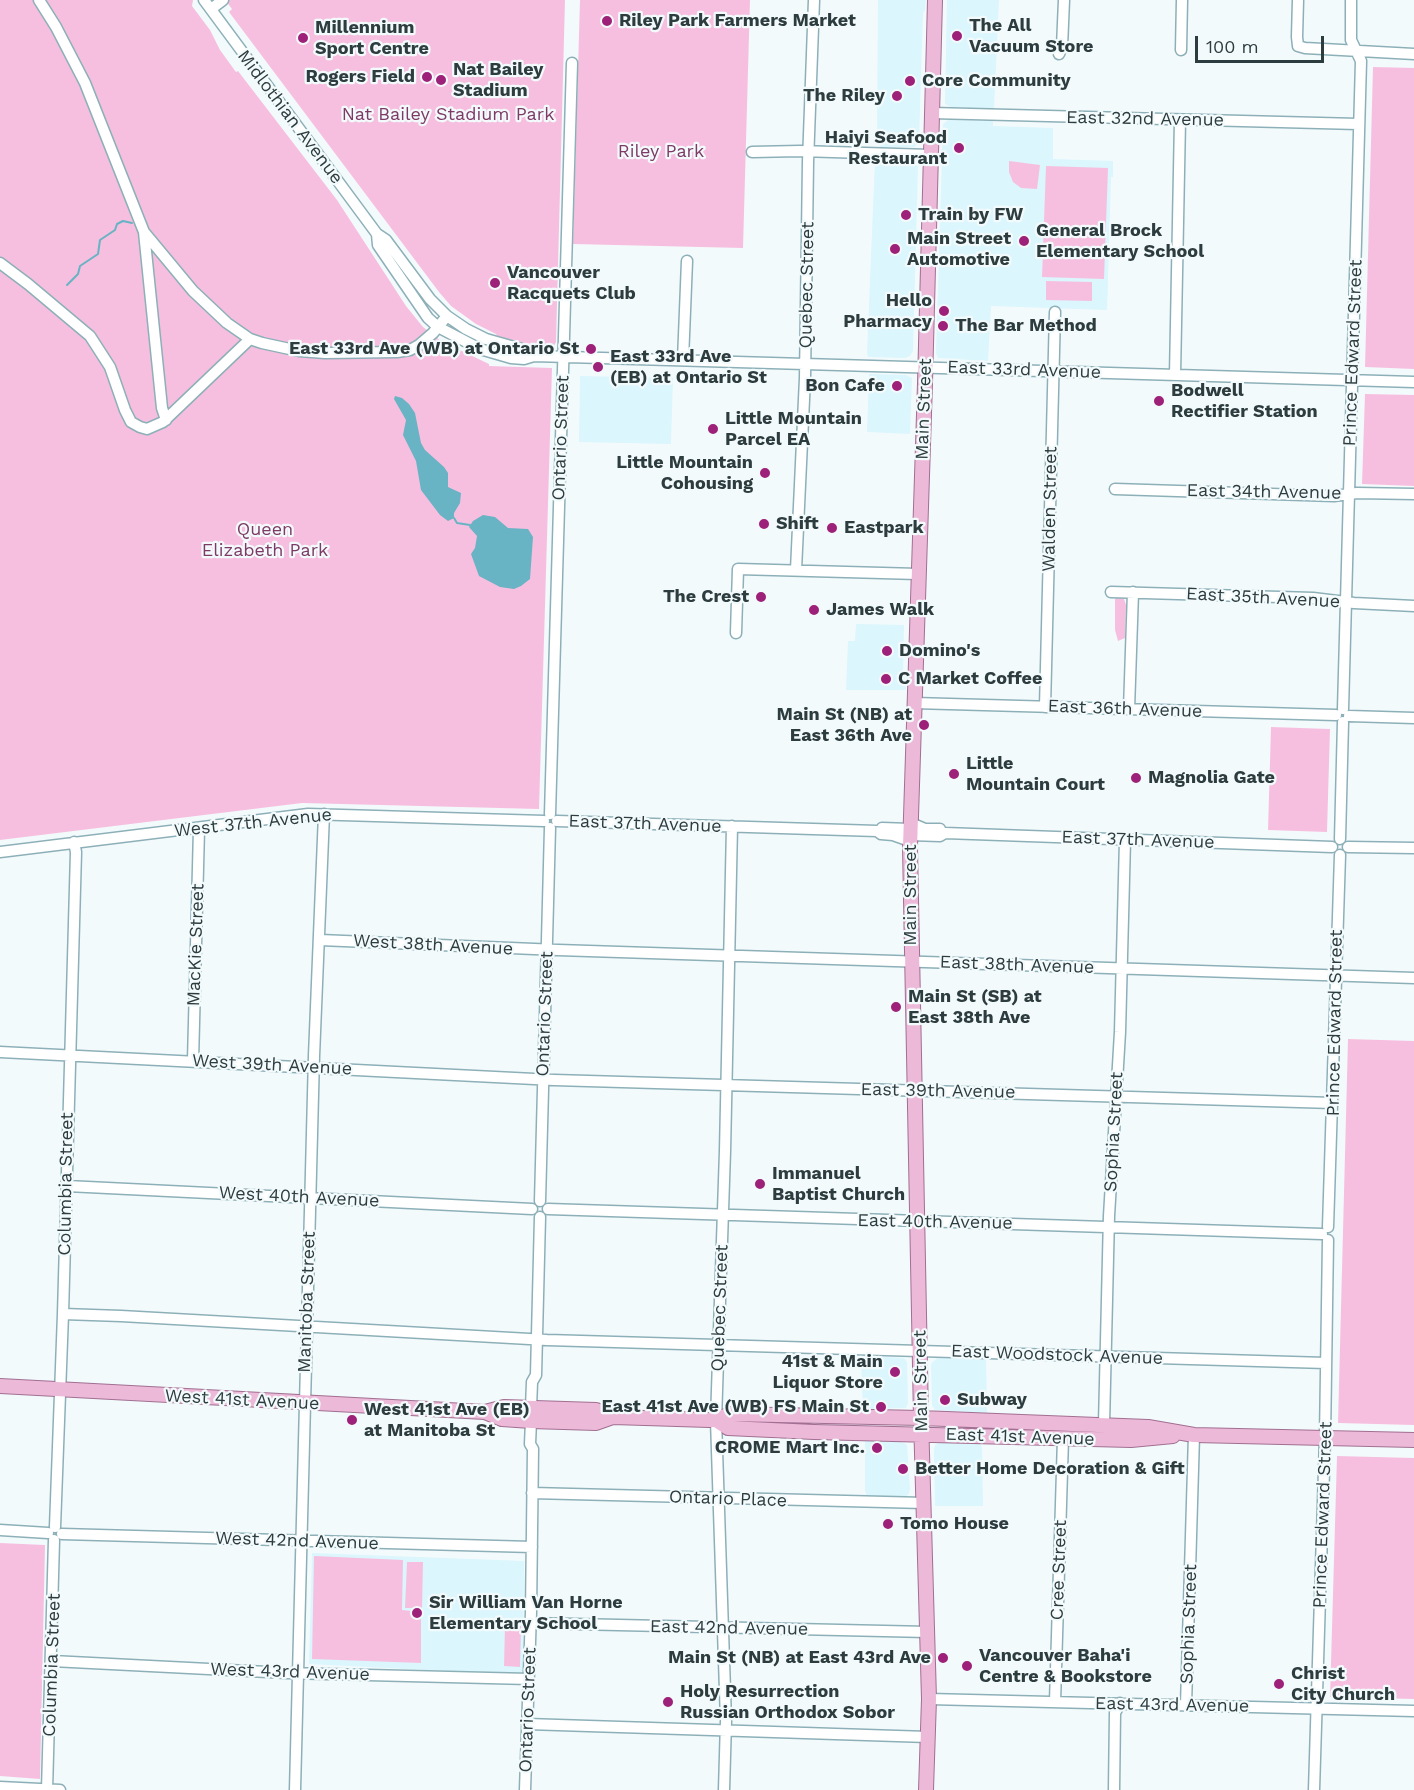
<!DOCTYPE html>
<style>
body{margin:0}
#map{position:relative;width:1414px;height:1790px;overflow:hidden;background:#f3fafc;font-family:"Work Sans",sans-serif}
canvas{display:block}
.scale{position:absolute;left:1195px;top:36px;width:129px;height:27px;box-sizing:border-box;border:3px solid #2d3c3f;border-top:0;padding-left:8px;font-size:18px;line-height:21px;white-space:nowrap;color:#2d3c3f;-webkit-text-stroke:4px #f3fafc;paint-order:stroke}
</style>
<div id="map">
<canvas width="1414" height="1790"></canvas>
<div class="scale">100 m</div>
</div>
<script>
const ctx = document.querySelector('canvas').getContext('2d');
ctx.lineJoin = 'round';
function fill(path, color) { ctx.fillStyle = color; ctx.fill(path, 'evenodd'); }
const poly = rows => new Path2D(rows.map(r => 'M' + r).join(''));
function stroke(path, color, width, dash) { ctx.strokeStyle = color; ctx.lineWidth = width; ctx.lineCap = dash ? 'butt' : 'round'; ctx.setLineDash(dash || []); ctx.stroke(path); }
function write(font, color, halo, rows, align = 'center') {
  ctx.font = font + ' "Work Sans",sans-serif'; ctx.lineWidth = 4.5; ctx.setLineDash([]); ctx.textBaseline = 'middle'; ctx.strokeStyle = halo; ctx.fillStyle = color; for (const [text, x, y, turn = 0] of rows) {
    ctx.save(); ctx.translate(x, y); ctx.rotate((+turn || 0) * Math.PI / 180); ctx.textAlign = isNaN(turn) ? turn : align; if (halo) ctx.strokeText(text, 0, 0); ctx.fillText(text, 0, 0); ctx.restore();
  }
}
fill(poly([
 [878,0,926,0,925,10,923,13,919,140,915,147,880,147,877,141],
 [947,0,999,0,994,109,951,107,945,104],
 [948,120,993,121,993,126,1053,128,1053,159,1113,161,1113,177,1111,177,1107,310,991,306,988,361,938,358,936,353,942,156,943,124],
 [875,160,912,162,918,166,913,351,910,356,905,358,868,357,867,353],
 [869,374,906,375,912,378,910,434,867,432],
 [580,376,673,378,671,444,579,442],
 [856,624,904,625,903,675,906,680,906,690,846,690,848,641,855,641],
 [863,1356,904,1358,907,1362,908,1403,906,1408,863,1409,861,1360],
 [937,1358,986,1359,987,1413,935,1410,932,1405,931,1364],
 [865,1440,902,1442,907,1445,910,1490,908,1495,903,1498,867,1498,865,1490],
 [940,1442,980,1444,982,1447,983,1506,935,1506,934,1450,935,1445],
 [312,1553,524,1561,523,1675,309,1664]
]), '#dbf6fd');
fill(poly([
 [0,0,193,0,192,6,210,30,220,50,236,72,238,71,337,200,406,306,423,327,441,341,489,364,489,366,552,368,539,809,302,803,0,840],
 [225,0,565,0,556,342,554,346,550,347,523,345,499,339,496,334,476,324,451,306,439,292,229,12,232,9],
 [580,0,750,0,743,248,573,244],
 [1373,67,1414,68,1414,369,1365,367],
 [1009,161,1040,165,1037,189,1021,188,1013,182,1009,172],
 [1046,166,1108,168,1104,279,1042,277],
 [1046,281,1092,282,1092,301,1046,300],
 [1365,394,1414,395,1414,486,1362,484],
 [1118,597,1124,599,1126,605,1125,638,1118,641,1115,630,1115,599],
 [1271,727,1330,729,1327,832,1268,830],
 [1348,1039,1414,1041,1414,1425,1338,1423],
 [1337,1456,1414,1458,1414,1699,1330,1697],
 [0,1543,45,1545,40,1779,0,1776],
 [314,1556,403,1560,402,1610,421,1612,421,1663,312,1659],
 [407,1562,423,1562,422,1608,405,1608],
 [505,1626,521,1626,520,1667,504,1666]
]), '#f7bfdf');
fill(poly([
 [395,396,402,398,409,404,415,413,421,443,425,450,444,467,448,473,448,487,461,493,460,503,454,513,454,518,448,521,440,515,421,490,416,461,403,435,406,420,394,399],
 [483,515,495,517,508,528,528,529,533,537,530,579,521,586,514,589,500,587,479,576,471,554,475,548,477,536,469,527,473,521]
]), '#68b3c4');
stroke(poly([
 [67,285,78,274,80,266,98,254,100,240,115,230,117,224,123,221,132,223],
 [454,518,457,523,470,525]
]), '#68b3c4', 2);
const minor = poly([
 [39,0,56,27,85,83,144,232,193,291,227,323,250,339,262,343,299,351,325,353,397,352,410,350,419,345,433,333,447,316],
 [204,0,377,234,386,240,430,299,447,316,466,329,486,339,525,350,534,356],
 [1298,0,1297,37,1298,46,1305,48,1414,54],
 [211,9,223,0],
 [1181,50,1182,0],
 [1059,54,1062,47,1064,0],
 [932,113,1358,124],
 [752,152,800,151,930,155],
 [144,232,162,408,166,420],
 [377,234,378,245,428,318,438,327,480,349,511,358,524,359,534,356,1414,382],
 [0,263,28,284,90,336,110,367,125,410,131,422,140,427,147,429,163,422,250,339],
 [683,360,687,261],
 [1175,375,1180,120],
 [1115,489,1334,496,1357,493,1414,494],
 [796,570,805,378,808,162,814,0],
 [1111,592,1313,598,1354,603,1414,606],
 [736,633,738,569,918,574],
 [914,703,1336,715],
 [1045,707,1055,312],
 [1129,709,1133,592],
 [1343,709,1361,61,1351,40,1351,0],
 [1349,716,1414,718],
 [550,814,572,63],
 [557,821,877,831,881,834,893,835,910,841],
 [911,823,925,829,940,829],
 [882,828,910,829],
 [910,835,940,836,945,833,1332,847],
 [1340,839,1343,722],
 [1348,847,1414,848],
 [0,852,308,814,544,821],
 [320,940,558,950,1414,978],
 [0,1052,554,1080,1333,1103],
 [193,1061,199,829],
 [67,1186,532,1209],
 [540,1201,550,828],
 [548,1209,1322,1234],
 [1328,1227,1340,855],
 [63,1314,121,1316,547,1340,1326,1363],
 [531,1408,532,1382,536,1375,540,1217],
 [1104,1424,1109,1216,1120,1032,1125,840],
 [532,1493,924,1503],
 [55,1527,63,1314,76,852,74,842],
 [0,1530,48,1533],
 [62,1534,532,1547],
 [530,1623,928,1632],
 [52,1661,287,1673,529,1679],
 [929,1699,1414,1711],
 [1055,1702,1063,1438],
 [1186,1705,1194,1435],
 [527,1724,928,1737],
 [0,1787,60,1790],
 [47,1790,54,1540],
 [295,1790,314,1056,324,814],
 [525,1790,531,1612,533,1449,530,1444,531,1421],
 [724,1790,726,1721,716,1420,725,1151,732,826],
 [1114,1790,1115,1713,1120,1703],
 [1314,1790,1325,1438,1328,1240]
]);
const major = poly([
 [0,1386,485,1412,504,1407,596,1410,613,1417,709,1420,716,1420,730,1414,921,1418,1148,1427,1194,1435,1414,1440],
 [485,1412,502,1419,531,1421,596,1423,613,1417],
 [716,1420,728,1428,814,1432,1131,1440,1173,1436],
 [926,1790,929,1699,921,1418,910,847,925,383,935,0]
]);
stroke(minor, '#8db0b8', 13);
stroke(major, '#a16f92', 16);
stroke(minor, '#fff', 10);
stroke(major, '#ecb9d8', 14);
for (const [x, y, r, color] of [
 [607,21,6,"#9d2178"],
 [957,36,6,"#9d2178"],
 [303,38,6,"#9d2178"],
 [427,77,6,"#9d2178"],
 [441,80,6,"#9d2178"],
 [910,81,6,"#9d2178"],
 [897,96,6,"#9d2178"],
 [959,148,6,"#9d2178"],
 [906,215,6,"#9d2178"],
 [1024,241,6,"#9d2178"],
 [895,249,6,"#9d2178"],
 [495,283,6,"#9d2178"],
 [944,311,6,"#9d2178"],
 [943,326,6,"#9d2178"],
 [591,349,6,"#9d2178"],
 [598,367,6,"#9d2178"],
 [897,386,6,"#9d2178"],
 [1159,401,6,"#9d2178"],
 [713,429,6,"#9d2178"],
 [765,473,6,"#9d2178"],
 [764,524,6,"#9d2178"],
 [832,528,6,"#9d2178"],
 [761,597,6,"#9d2178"],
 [814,610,6,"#9d2178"],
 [887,651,6,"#9d2178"],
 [886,679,6,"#9d2178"],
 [924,725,6,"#9d2178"],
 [954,774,6,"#9d2178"],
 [1136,778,6,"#9d2178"],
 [896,1007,6,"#9d2178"],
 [760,1184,6,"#9d2178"],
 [895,1372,6,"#9d2178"],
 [945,1400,6,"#9d2178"],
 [881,1407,6,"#9d2178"],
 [352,1420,6,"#9d2178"],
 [877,1448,6,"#9d2178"],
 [903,1469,6,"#9d2178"],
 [888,1524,6,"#9d2178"],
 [417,1613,6,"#9d2178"],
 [943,1658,6,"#9d2178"],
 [967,1666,6,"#9d2178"],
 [1279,1684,6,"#9d2178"],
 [668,1702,6,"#9d2178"]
]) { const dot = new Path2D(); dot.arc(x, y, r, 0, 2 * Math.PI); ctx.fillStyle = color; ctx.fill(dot); stroke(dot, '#f3fafc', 2); }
write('bold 18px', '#2d3c3f', '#f3fafc', [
 ["Riley Park Farmers Market",619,21],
 ["The All",969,26],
 ["Vacuum Store",969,47],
 ["Millennium",315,28],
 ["Sport Centre",315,49],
 ["Nat Bailey",453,70],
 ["Stadium",453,91],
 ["Rogers Field",415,77,"right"],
 ["Core Community",922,81],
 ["The Riley",885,96,"right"],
 ["Haiyi Seafood",947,138,"right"],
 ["Restaurant",947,159,"right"],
 ["Train by FW",918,215],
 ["General Brock",1036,231],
 ["Elementary School",1036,252],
 ["Main Street",907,239],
 ["Automotive",907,260],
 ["Vancouver",507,273],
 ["Racquets Club",507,294],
 ["Hello",932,301,"right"],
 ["Pharmacy",932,322,"right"],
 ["The Bar Method",955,326],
 ["East 33rd Ave (WB) at Ontario St",579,349,"right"],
 ["East 33rd Ave",610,357],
 ["(EB) at Ontario St",610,378],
 ["Bon Cafe",885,386,"right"],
 ["Bodwell",1171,391],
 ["Rectifier Station",1171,412],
 ["Little Mountain",725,419],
 ["Parcel EA",725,440],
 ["Little Mountain",753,463,"right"],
 ["Cohousing",753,484,"right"],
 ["Shift",776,524],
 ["Eastpark",844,528],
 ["The Crest",749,597,"right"],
 ["James Walk",826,610],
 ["Domino's",899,651],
 ["C Market Coffee",898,679],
 ["Main St (NB) at",912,715,"right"],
 ["East 36th Ave",912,736,"right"],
 ["Little",966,764],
 ["Mountain Court",966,785],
 ["Magnolia Gate",1148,778],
 ["Main St (SB) at",908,997],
 ["East 38th Ave",908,1018],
 ["Immanuel",772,1174],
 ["Baptist Church",772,1195],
 ["41st & Main",883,1362,"right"],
 ["Liquor Store",883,1383,"right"],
 ["Subway",957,1400],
 ["East 41st Ave (WB) FS Main St",869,1407,"right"],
 ["West 41st Ave (EB)",364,1410],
 ["at Manitoba St",364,1431],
 ["CROME Mart Inc.",865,1448,"right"],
 ["Better Home Decoration & Gift",915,1469],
 ["Tomo House",900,1524],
 ["Sir William Van Horne",429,1603],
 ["Elementary School",429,1624],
 ["Vancouver Baha'i",979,1656],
 ["Centre & Bookstore",979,1677],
 ["Main St (NB) at East 43rd Ave",931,1658,"right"],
 ["Christ",1291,1674],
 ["City Church",1291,1695],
 ["Holy Resurrection",680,1692],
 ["Russian Orthodox Sobor",680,1713]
], 'left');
write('18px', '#7e3a65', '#f3fafc', [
 ["Nat Bailey Stadium Park",448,115],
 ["Riley Park",661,152],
 ["Queen",265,530],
 ["Elizabeth Park",265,551]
]);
write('18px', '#2d3c3f', '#f3fafc', [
 ["Midlothian Avenue",290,117,53],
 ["East 32nd Avenue",1145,119,1],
 ["Quebec Street",807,285,-89],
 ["Prince Edward Street",1353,353,-88],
 ["East 33rd Avenue",1024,370,2],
 ["Main Street",924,409,-88],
 ["Ontario Street",561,438,-88],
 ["East 34th Avenue",1264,492,1],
 ["Walden Street",1050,509,-89],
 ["East 35th Avenue",1263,598,3],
 ["East 36th Avenue",1125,709,2],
 ["West 37th Avenue",253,823,-6],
 ["East 37th Avenue",645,824,2],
 ["East 37th Avenue",1138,840,2],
 ["Main Street",911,895,-90],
 ["MacKie Street",196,945,-88],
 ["West 38th Avenue",433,945,3],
 ["East 38th Avenue",1017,965,2],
 ["Ontario Street",545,1014,-88],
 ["Prince Edward Street",1335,1023,-89],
 ["West 39th Avenue",272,1065,3],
 ["East 39th Avenue",938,1091,1],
 ["Sophia Street",1114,1132,-87],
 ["Columbia Street",66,1184,-89],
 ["West 40th Avenue",299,1197,3],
 ["East 40th Avenue",935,1222,1],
 ["Manitoba Street",307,1302,-88],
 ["Quebec Street",720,1308,-88],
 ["East Woodstock Avenue",1057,1355,2],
 ["Main Street",921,1381,-91],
 ["West 41st Avenue",242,1400,3],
 ["East 41st Avenue",1020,1437,2],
 ["Ontario Place",728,1499,2],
 ["Prince Edward Street",1323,1515,-88],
 ["West 42nd Avenue",297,1541,2],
 ["Cree Street",1059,1570,-88],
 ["Sophia Street",1189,1624,-88],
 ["East 42nd Avenue",729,1628,1],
 ["Columbia Street",52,1665,-88],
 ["West 43rd Avenue",290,1672,2],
 ["East 43rd Avenue",1172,1705,1],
 ["Ontario Street",528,1710,-88]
]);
</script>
